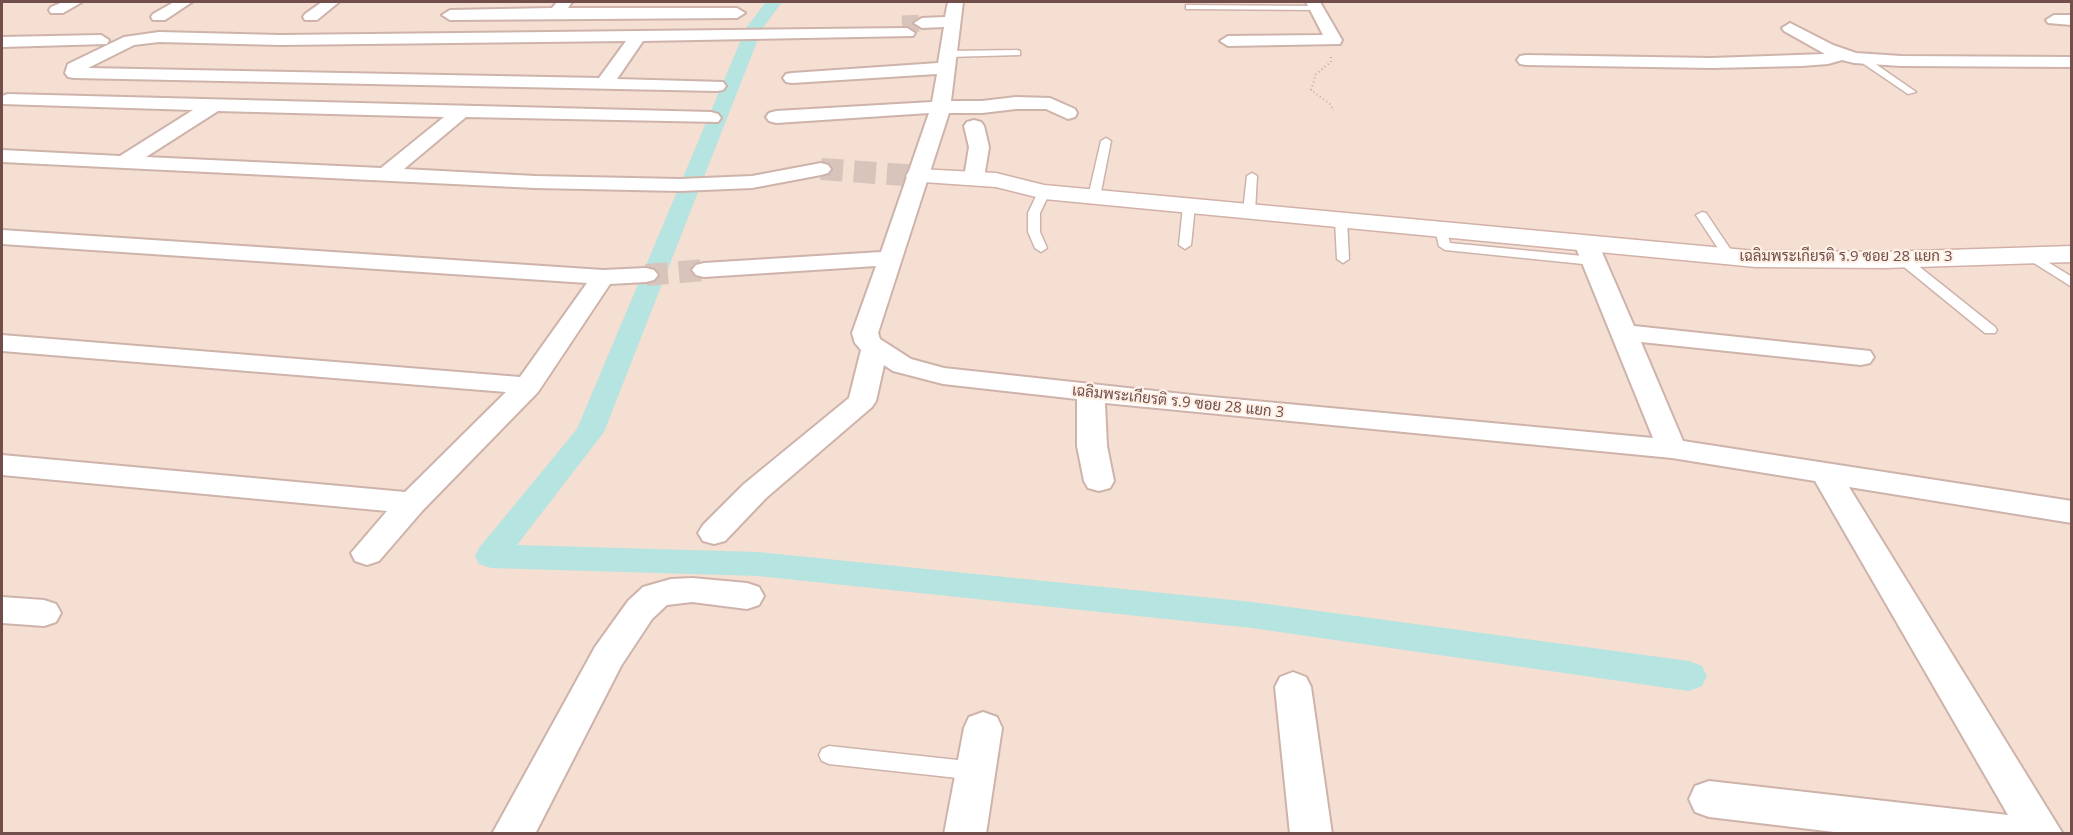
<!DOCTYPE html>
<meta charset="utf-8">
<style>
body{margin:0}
#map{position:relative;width:2073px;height:835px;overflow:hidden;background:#fbebe1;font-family:"Open Sans",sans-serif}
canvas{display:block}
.frame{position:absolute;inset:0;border:3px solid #714e49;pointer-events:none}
</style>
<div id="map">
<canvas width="2073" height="835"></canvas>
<div class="frame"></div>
</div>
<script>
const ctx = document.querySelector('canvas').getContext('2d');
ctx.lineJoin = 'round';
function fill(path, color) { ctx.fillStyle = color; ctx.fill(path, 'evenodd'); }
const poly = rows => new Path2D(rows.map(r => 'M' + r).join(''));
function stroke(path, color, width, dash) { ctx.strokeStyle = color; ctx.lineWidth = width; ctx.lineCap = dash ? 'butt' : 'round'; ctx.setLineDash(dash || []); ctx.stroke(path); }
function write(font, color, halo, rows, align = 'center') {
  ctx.font = font + ' "Open Sans",Sarabun,sans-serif'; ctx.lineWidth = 4.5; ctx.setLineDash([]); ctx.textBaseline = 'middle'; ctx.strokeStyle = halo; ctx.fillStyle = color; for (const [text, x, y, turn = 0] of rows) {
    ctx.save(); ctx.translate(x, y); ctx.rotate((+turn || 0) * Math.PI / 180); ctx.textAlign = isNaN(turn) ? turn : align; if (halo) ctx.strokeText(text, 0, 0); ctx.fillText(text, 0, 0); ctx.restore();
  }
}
fill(poly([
 [2,2,2071,2,2071,833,2,834]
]), '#f5ded2');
fill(poly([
 [766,2,782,2,762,29,604,432,517,545,758,552,1252,602,1689,661,1702,666,1707,676,1702,686,1689,691,1252,628,758,576,491,568,479,564,475,556,479,548,577,429,746,28,766,2]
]), '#b6e4e0');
stroke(poly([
 [902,24,922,23]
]), '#d8c4bb', 17, [17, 9]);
stroke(poly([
 [821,169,918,176],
 [646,275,704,270]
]), '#d8c4bb', 22, [22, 11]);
const lane = poly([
 [1186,5,1316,6,1320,8,1316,10,1189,9,1186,9,1186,5],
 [1017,50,1020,51,1020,55,948,57,944,54,948,51,1017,50],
 [1858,56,1864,56,1916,92,1908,94,1858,60,1858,56],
 [1106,138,1111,141,1100,197,1094,200,1088,197,1101,141,1106,138],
 [1252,173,1257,176,1255,211,1249,214,1243,211,1247,176,1252,173],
 [1044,189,1050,192,1040,213,1040,232,1047,248,1041,252,1035,248,1028,232,1028,213,1038,192,1044,189],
 [1189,203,1195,206,1191,245,1185,249,1179,245,1183,206,1189,203],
 [1702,212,1706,213,1735,256,1733,259,1725,259,1723,256,1696,215,1702,212],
 [1341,216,1347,220,1349,259,1343,263,1337,259,1335,220,1341,216],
 [1441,226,1447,230,1450,243,1593,257,1599,261,1593,265,1445,250,1439,246,1435,230,1441,226],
 [2030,251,2072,277,2072,287,2026,258,2024,255,2030,251],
 [1902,255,1906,256,1995,327,1997,330,1995,333,1985,333,1898,262,1896,259,1902,255],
 [829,746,976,762,983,765,986,771,983,777,976,780,829,764,822,761,819,755,822,749,829,746]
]);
const street = poly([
 [63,2,82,2,63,13,51,13,49,10,51,7,63,2],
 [174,2,192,2,165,20,153,20,151,17,153,14,174,2],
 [322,2,339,2,317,20,305,20,303,17,305,14,322,2],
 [557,2,572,2,568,8,737,8,745,13,737,18,450,20,442,15,450,10,552,8,557,2],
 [948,2,963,2,951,101,982,101,1016,97,1050,98,1075,109,1077,113,1075,117,1068,119,1046,109,1016,109,982,113,949,113,878,333,880,339,911,359,944,368,1201,396,1653,438,1574,243,1578,238,1586,236,1594,238,1598,243,1634,326,1870,351,1874,357,1870,363,1861,365,1641,342,1683,441,2072,501,2072,523,1849,487,2063,834,1851,834,1709,817,1695,812,1689,799,1695,786,1709,781,2008,815,1815,481,1672,458,1105,403,1107,446,1114,481,1110,488,1099,491,1088,488,1084,481,1077,446,1077,399,943,384,893,371,884,365,876,401,872,407,766,498,725,541,714,544,703,541,698,533,703,525,744,484,849,398,861,350,855,343,852,333,876,266,704,277,696,275,692,270,696,265,704,263,881,252,929,113,776,123,769,121,766,117,769,113,776,111,932,102,937,74,792,83,786,82,783,78,786,74,792,73,938,63,944,27,922,28,914,23,922,18,945,17,948,2],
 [1306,2,1320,2,1342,40,1340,44,1228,46,1220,41,1228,36,1323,35,1306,2],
 [2054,15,2072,15,2072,25,2048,23,2046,20,2054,15],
 [1790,23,1833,45,1856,53,1901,56,2072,57,2072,67,1901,66,1854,63,1842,60,1828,64,1802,66,1712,68,1526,65,1520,64,1517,60,1520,56,1526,55,1712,58,1825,54,1784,31,1782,28,1790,23],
 [907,28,915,33,913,36,643,41,617,79,723,82,726,86,723,90,717,91,74,78,68,77,65,73,68,64,124,37,159,32,280,35,907,28],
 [626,41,599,78,88,68,134,45,159,42,280,45,626,41],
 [101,35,109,40,107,44,2,47,2,37,101,35],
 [8,94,711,112,718,114,721,118,718,122,466,117,404,169,535,176,680,179,752,176,821,163,828,165,831,169,828,173,821,175,752,188,680,191,535,188,2,162,2,150,120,156,193,110,2,104,2,96,8,94],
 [218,111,444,117,381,168,146,157,218,111],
 [974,120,981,122,984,126,989,147,984,178,981,182,974,184,967,182,964,178,969,147,964,126,967,122,974,120],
 [2,230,603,270,646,268,654,270,658,275,654,280,646,282,610,284,538,392,423,510,379,561,367,565,355,561,351,553,387,511,2,475,2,455,405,492,506,392,2,351,2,335,520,377,587,283,2,244,2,230],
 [692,578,747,583,759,587,764,596,759,605,747,609,692,602,667,605,652,619,621,666,535,834,492,834,595,647,628,601,643,587,671,579,692,578],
 [2,597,44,600,56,604,61,613,56,622,44,626,2,623,2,597],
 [1293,672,1306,677,1311,687,1332,834,1290,834,1275,687,1280,677,1293,672],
 [983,712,997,717,1002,728,986,834,944,834,964,728,969,717,983,712]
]);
const secondary = poly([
 [918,169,996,173,1044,185,1756,251,1885,252,2072,246,2072,262,1885,268,1756,267,1044,199,996,187,909,181,906,176,909,171,918,169]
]);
stroke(lane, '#ceb3ab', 3);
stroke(street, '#ceb3ab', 4);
stroke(secondary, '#d1b1a8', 3);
stroke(poly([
 [1331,57,1331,62,1316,74,1311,90,1331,105,1333,111]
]), '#d4a69d', 2, [1, 3]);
fill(lane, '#fff');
fill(street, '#fff');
fill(secondary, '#fff');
write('15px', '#714e49', '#fff0e6', [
 ["เฉลิมพระเกียรติ ร.9 ซอย 28 แยก 3",1846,257],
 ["เฉลิมพระเกียรติ ร.9 ซอย 28 แยก 3",1178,402,6]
]);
</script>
